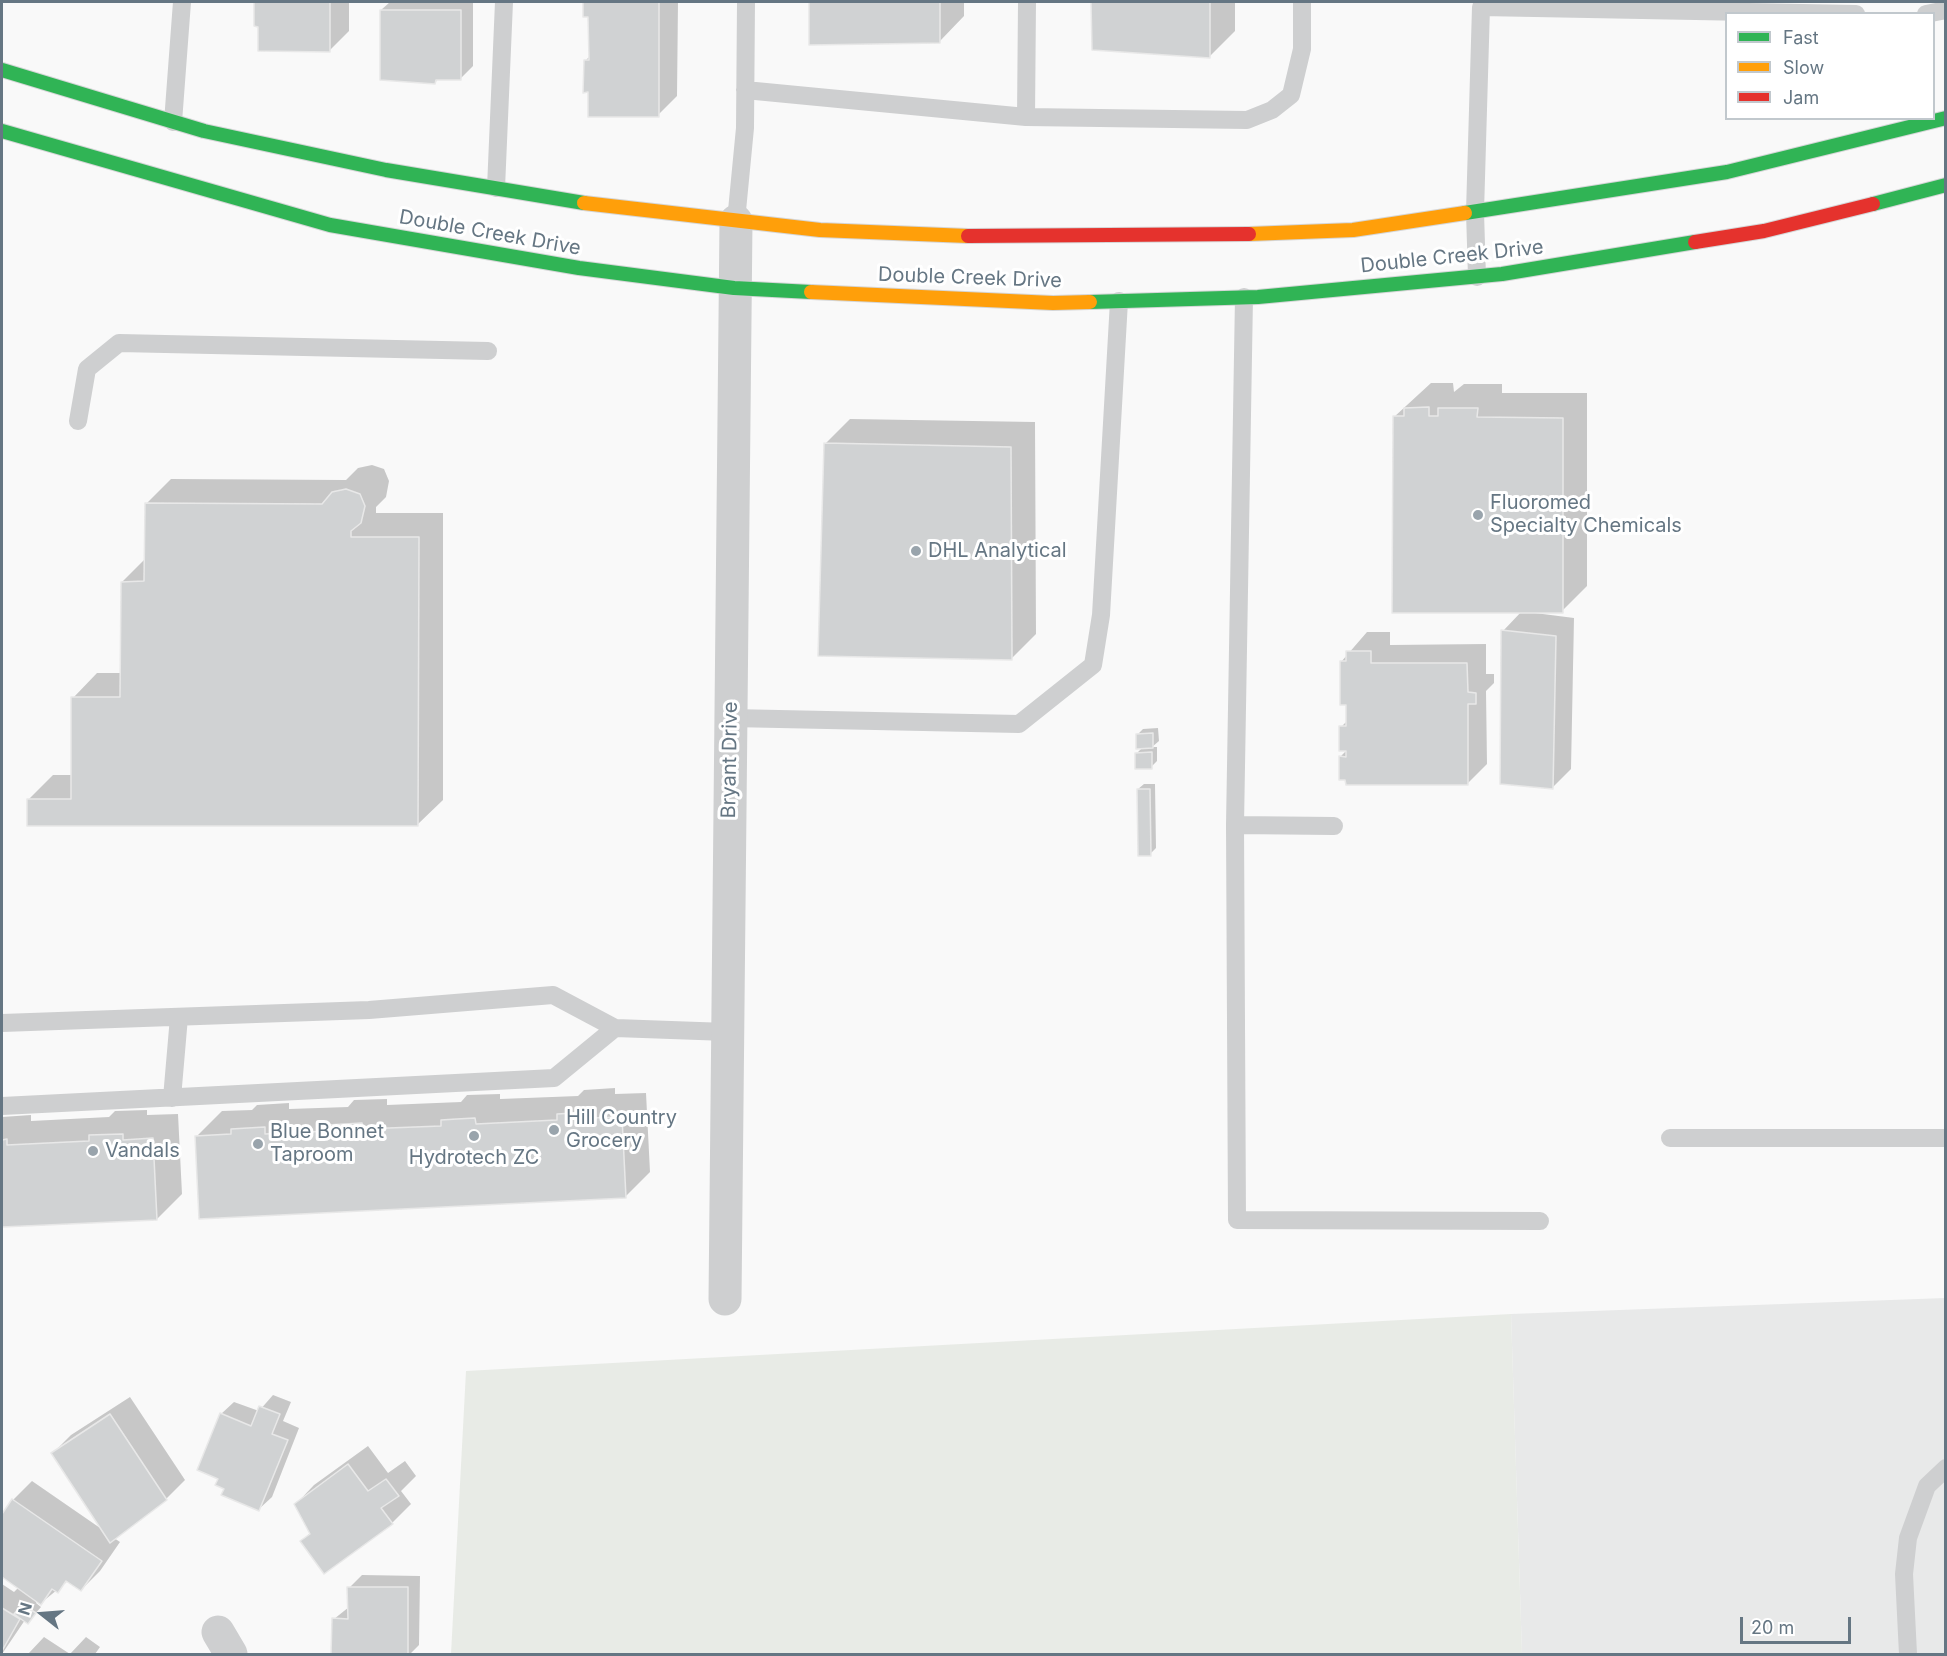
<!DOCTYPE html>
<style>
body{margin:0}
#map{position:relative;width:1947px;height:1656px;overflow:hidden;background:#f9f9f9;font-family:Inter,sans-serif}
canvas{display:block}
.frame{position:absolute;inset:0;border:3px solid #657683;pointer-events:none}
.legend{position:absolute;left:1725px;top:12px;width:210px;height:108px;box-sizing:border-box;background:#fff;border:2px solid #c1c8cd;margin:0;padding:8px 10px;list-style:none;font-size:18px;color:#657683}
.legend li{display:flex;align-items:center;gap:12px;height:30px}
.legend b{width:30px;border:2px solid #c1c8cd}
.north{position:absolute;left:12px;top:1584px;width:60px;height:60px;-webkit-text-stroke:4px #fff;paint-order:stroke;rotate:287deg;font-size:16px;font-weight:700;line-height:24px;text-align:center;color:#657683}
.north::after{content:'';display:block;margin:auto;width:21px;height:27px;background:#657683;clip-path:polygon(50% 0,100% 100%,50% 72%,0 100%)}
.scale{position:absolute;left:1740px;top:1617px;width:111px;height:27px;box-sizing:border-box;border:3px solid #657683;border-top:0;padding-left:8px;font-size:18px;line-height:21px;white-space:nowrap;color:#657683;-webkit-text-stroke:4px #fff;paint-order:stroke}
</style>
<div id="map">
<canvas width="1947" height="1656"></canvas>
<div class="frame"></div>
<ul class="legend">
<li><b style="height:8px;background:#30b455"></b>Fast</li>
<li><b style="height:8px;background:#ff9f0a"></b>Slow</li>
<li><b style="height:8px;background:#e5322d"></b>Jam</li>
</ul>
<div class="north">N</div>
<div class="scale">20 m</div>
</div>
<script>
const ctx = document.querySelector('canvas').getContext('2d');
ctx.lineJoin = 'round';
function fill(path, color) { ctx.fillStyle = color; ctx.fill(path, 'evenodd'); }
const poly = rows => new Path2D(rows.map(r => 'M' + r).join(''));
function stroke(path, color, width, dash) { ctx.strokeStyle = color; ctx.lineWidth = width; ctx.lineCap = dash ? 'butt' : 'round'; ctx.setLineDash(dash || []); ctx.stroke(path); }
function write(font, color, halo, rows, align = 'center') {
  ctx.font = font + ' Inter,sans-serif'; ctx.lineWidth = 6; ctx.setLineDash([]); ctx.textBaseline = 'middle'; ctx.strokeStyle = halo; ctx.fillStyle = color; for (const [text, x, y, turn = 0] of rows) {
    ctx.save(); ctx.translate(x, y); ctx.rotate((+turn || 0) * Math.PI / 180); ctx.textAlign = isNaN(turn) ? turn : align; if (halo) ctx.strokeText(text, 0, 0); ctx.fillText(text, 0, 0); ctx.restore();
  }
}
fill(poly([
 [1945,1298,1945,1654,1522,1654,1511,1314]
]), '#e8e9e9');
fill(poly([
 [1511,1314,1522,1654,451,1654,466,1371]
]), '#e8ebe6');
fill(poly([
 [255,2,349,2,349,31,330,50,255,25],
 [390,2,473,2,473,66,460,79,438,79,435,83,381,10],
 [585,2,678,2,677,96,658,115,589,91,585,61,590,56,590,16,585,16],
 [810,2,964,2,964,16,940,41,810,44],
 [1093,2,1235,2,1235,31,1210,56,1093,48],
 [1431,383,1453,383,1454,392,1464,384,1502,384,1502,393,1587,393,1587,586,1562,611,1535,611,1535,613,1574,618,1571,769,1552,788,1503,631,1522,611,1394,417],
 [850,419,1035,422,1036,634,1011,659,825,444],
 [372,465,384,469,389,481,386,497,376,507,376,513,443,513,443,800,418,824,28,800,53,775,72,775,73,698,97,673,122,673,122,582,146,558,146,504,171,479,346,480,358,468],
 [1367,632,1390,632,1390,645,1486,644,1486,674,1494,674,1494,683,1486,691,1487,764,1468,783,1340,757,1348,749,1341,727,1348,720,1341,662],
 [1158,728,1159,741,1152,747,1157,747,1157,761,1151,767,1137,753,1143,747,1137,735,1143,729],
 [1144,784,1155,784,1156,848,1150,854,1138,789],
 [615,1088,615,1094,646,1093,650,1172,625,1197,197,1136,222,1111,252,1110,257,1105,289,1103,289,1109,348,1107,354,1100,387,1099,387,1105,461,1102,467,1095,500,1094,500,1099,578,1096,584,1090],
 [147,1110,147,1115,178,1114,182,1194,157,1219,2,1226,2,1117,31,1115,31,1121,109,1117,115,1111],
 [273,1395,291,1402,283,1421,299,1428,272,1497,259,1509,226,1488,220,1478,221,1414,234,1402,259,1411],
 [130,1397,185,1480,166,1499,114,1538,120,1542,100,1571,81,1590,68,1581,41,1603,37,1600,36,1603,41,1607,28,1622,25,1620,2,1654,2,1584,14,1592,19,1587,2,1575,2,1517,13,1500,32,1481,103,1530,53,1453,71,1435],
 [368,1446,388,1473,405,1461,416,1476,401,1491,411,1504,392,1523,302,1541,311,1532,296,1504,314,1485],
 [362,1575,420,1576,419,1645,410,1654,333,1654,334,1619,349,1607,349,1588],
 [44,1637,70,1654,28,1654],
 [86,1637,100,1647,95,1654,70,1654]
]), '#0003');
const building = poly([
 [254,2,330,2,330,52,258,51,258,27,254,26,254,2],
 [583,2,659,2,659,117,588,117,588,92,583,93,584,60,589,60,588,17,583,17,583,2],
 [809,2,940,2,940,43,809,45,809,2],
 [1091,2,1210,2,1210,58,1092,50,1091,2],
 [380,10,461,10,461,80,436,80,435,84,380,80,380,10],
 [1429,407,1429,416,1438,416,1438,408,1478,408,1477,417,1563,418,1563,613,1392,613,1393,416,1404,416,1404,408,1429,407],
 [824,443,1011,447,1012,660,818,656,824,443],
 [346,489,360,494,365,506,361,523,351,531,351,537,419,537,418,826,27,826,27,799,71,799,71,697,120,697,121,582,144,581,145,503,322,504,332,492,346,489],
 [1501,630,1556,636,1553,789,1500,784,1501,630],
 [1346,651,1371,651,1371,663,1467,663,1468,692,1476,693,1476,704,1468,704,1468,785,1346,785,1345,780,1339,780,1339,756,1346,757,1346,751,1339,751,1339,726,1346,726,1346,705,1340,705,1340,661,1346,661,1346,651],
 [1153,733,1153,748,1136,749,1136,734,1153,733],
 [1152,752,1152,769,1135,769,1135,753,1152,752],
 [1137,789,1150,789,1151,856,1138,856,1137,789],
 [591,1112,591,1118,622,1117,626,1198,199,1219,195,1136,231,1134,231,1129,265,1127,265,1134,329,1131,328,1125,362,1123,363,1129,441,1126,441,1120,457,1119,475,1118,476,1124,557,1120,557,1114,591,1112],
 [123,1134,123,1140,153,1138,157,1220,2,1227,2,1140,7,1139,7,1145,89,1141,89,1135,123,1134],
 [259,1406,280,1414,272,1434,288,1440,259,1511,221,1495,224,1489,215,1485,218,1479,197,1470,220,1413,251,1426,259,1406],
 [110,1414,167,1500,110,1543,51,1453,110,1414],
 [348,1464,368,1491,386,1479,399,1496,381,1508,393,1524,324,1574,300,1541,310,1534,294,1504,348,1464],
 [12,1499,102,1561,81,1591,66,1581,58,1593,52,1589,41,1605,2,1577,2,1514,12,1499],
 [347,1587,408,1587,408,1654,331,1654,332,1618,348,1619,347,1587],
 [22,1604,36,1613,28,1624,14,1614,22,1604],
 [2,1608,20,1619,2,1651,2,1608]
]);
fill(building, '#d0d2d3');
stroke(building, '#e8e8e8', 1.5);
const fast = poly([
 [2,70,204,131,386,170,584,203],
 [2,131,330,225,579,268,734,288,811,292],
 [1873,204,1946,185],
 [1465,213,1727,172,1946,118],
 [1090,302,1258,297,1502,274,1695,242]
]);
const slow = poly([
 [584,203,820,230,968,236],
 [1249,234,1353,230,1465,213],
 [811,292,1053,303,1090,302]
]);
const jam = poly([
 [968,236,1249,234],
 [1695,242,1764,231,1873,204]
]);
stroke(fast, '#d5d6d7', 16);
stroke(slow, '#d5d6d7', 16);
stroke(jam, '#d5d6d7', 16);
stroke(poly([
 [1926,14,1946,10],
 [745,90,1026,117,1247,120,1272,110,1291,95,1302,49,1302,2],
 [1026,117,1027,2],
 [173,122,182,2],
 [496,188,504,2],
 [736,221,745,128,746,2],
 [1477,277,1475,212,1481,7,1856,14],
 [1244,297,1235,825,1334,826],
 [78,421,87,369,119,343,488,351],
 [731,718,1019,724,1093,665,1101,615,1119,301],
 [1235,825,1237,1220,1540,1221],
 [2,1023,369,1010,553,995,615,1028,727,1032],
 [172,1098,179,1017],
 [2,1106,554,1078,615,1028],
 [1670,1138,1946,1138],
 [1908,1654,1904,1574,1908,1538,1927,1486,1946,1468]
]), '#cecfd0', 18);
stroke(poly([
 [725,1299,736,221],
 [218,1632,231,1654]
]), '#cecfd0', 33);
stroke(fast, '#30b455', 14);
stroke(slow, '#ff9f0a', 14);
stroke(jam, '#e5322d', 14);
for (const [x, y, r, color] of [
 [1478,515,6,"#99a4ac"],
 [916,551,6,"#99a4ac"],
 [554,1130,6,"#99a4ac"],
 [474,1136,6,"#99a4ac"],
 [258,1144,6,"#99a4ac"],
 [93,1151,6,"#99a4ac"]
]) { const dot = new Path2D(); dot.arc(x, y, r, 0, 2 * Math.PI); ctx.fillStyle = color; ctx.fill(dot); stroke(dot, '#fff', 2); }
write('20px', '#657683', '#fff', [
 ["Double Creek Drive",490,233,10],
 ["Double Creek Drive",1452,257,-6],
 ["Double Creek Drive",970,278,2],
 ["Bryant Drive",730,760,-89]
]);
write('20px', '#657683', '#fff', [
 ["Fluoromed",1490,503],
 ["Specialty Chemicals",1490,526],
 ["DHL Analytical",928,551],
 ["Hill Country",566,1118],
 ["Grocery",566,1141],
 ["Blue Bonnet",270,1132],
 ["Taproom",270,1155],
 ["Vandals",105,1151],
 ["Hydrotech ZC",474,1158,"center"]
], 'left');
</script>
